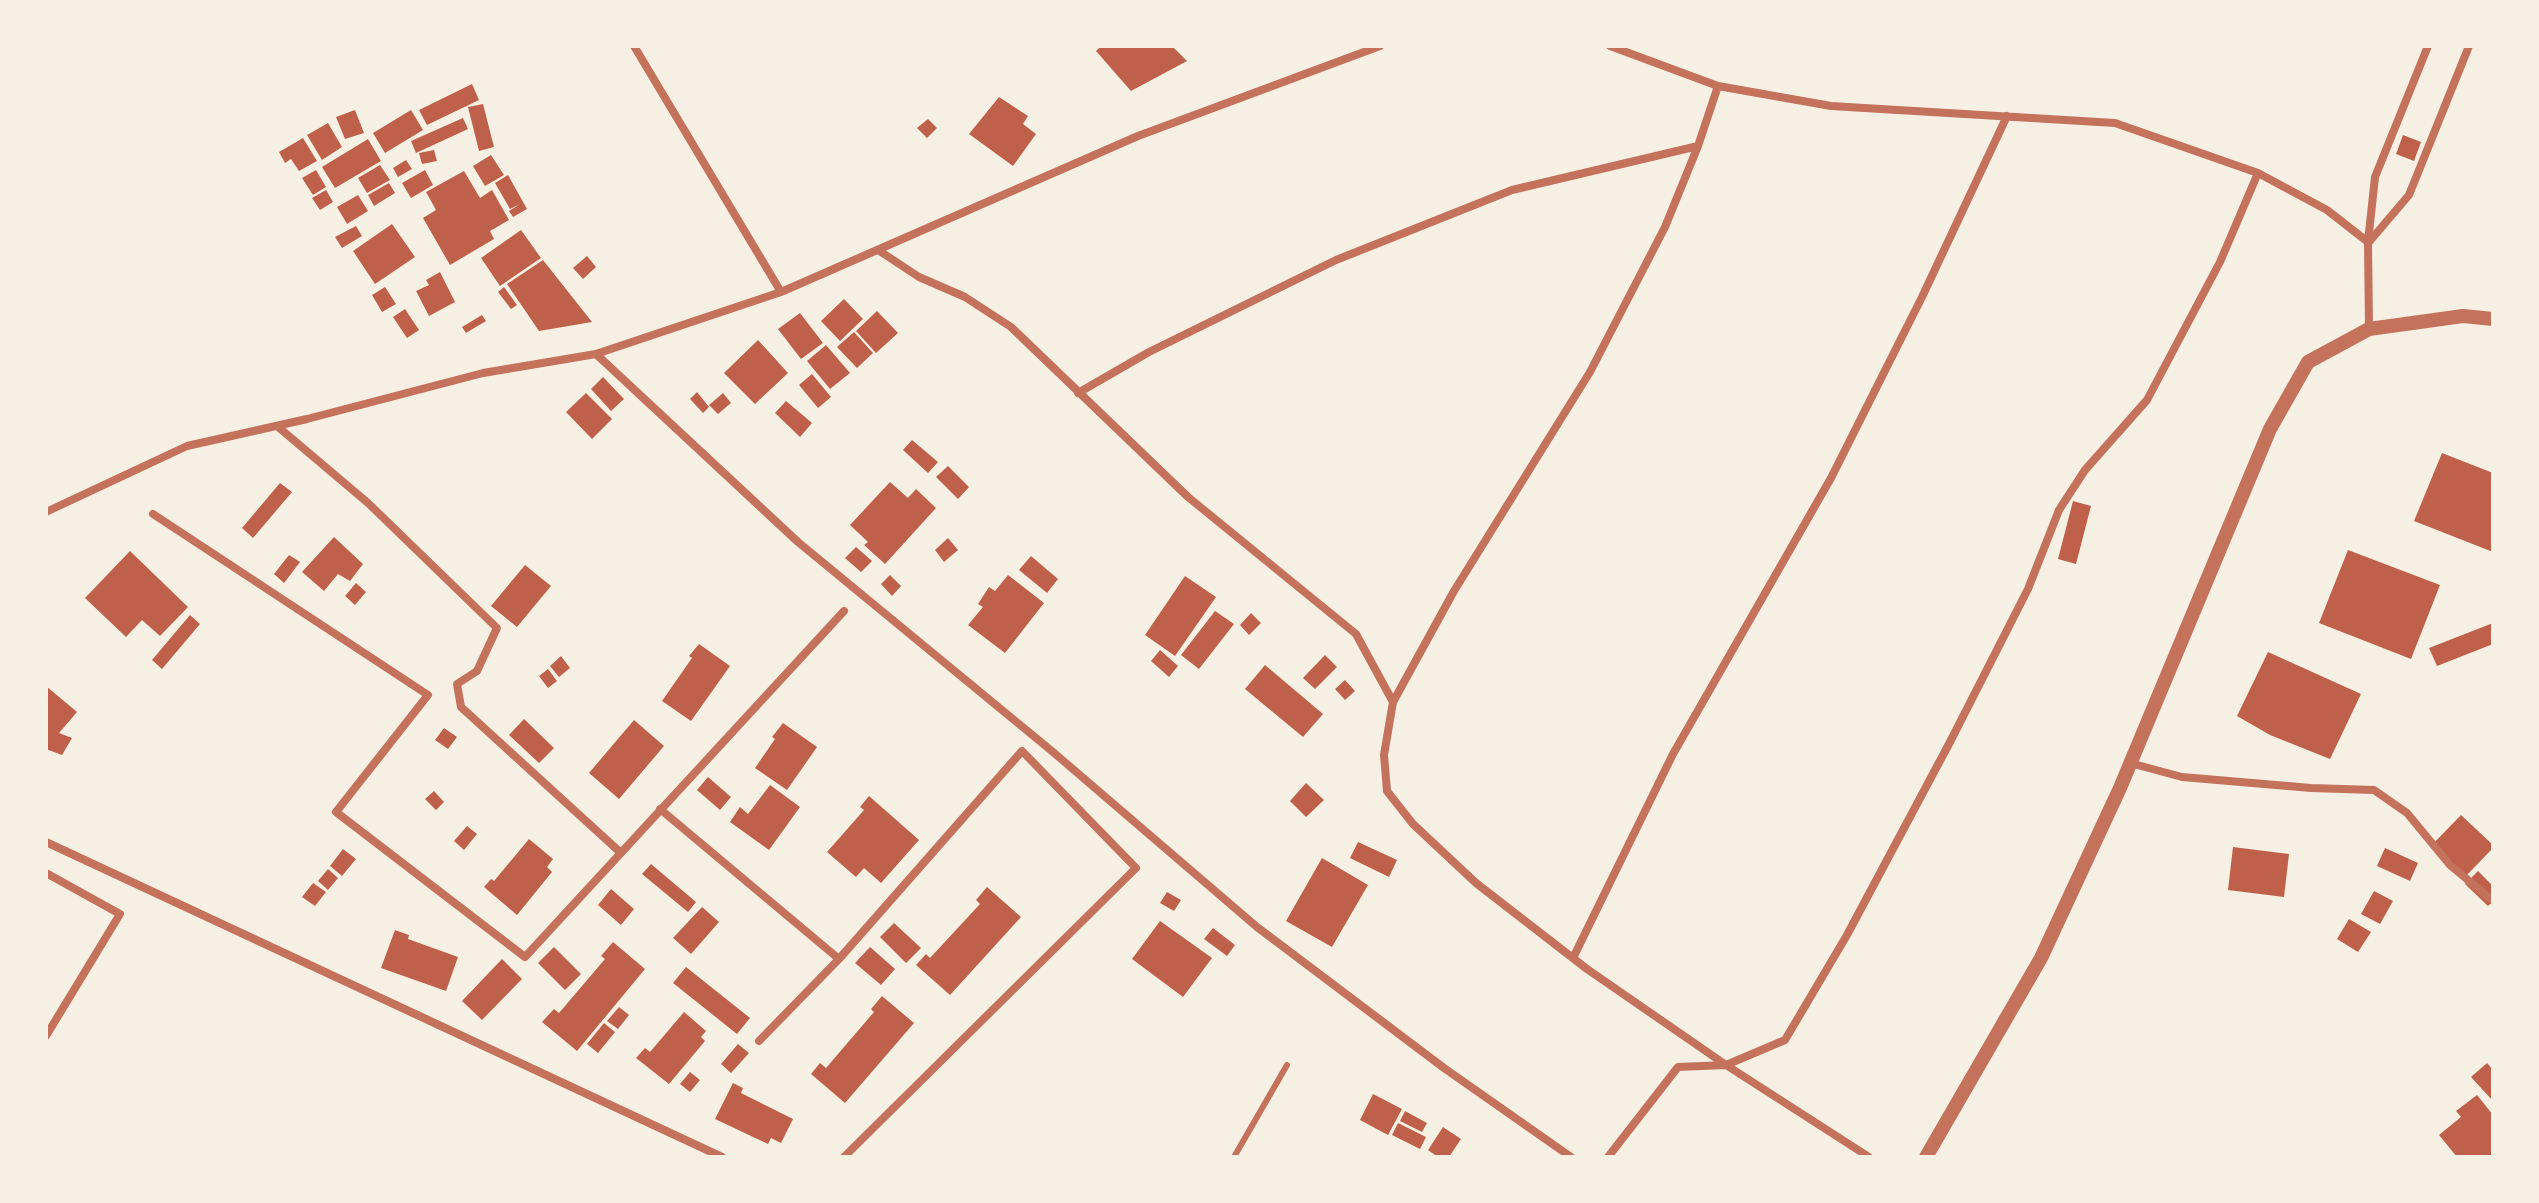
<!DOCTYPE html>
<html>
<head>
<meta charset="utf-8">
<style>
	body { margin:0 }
	#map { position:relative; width:2539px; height:1203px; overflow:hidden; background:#f6efe4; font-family:"Roboto Serif",serif }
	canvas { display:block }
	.frame { position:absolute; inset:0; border:48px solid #f6efe4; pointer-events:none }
</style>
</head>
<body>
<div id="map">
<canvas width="2539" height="1203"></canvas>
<div class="frame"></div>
</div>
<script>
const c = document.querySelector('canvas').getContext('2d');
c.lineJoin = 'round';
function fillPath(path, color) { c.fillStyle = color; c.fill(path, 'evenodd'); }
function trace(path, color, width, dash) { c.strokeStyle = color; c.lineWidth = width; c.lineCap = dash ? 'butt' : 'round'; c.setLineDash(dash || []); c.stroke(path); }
const building = new Path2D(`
	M1101 46H1172L1187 61 1131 91 1096 51Z
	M472 84 479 100 427 125 419 110Z
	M999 97 1028 116 1023 124 1036 134 1013 166 969 134Z
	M483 104 494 147 479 151 468 107Z
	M355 110 364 133 345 139 336 117Z
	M411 110 423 130 385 153 373 133Z
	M463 118 468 129 416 153 411 141Z
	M928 119 937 128 927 138 917 128Z
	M328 123 342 147 322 160 307 135Z
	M2403 135 2421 142 2414 161 2396 154Z
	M303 138 317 161 299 171 291 159 285 163 279 152Z
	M368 139 381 161 335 188 322 167Z
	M434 150 437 161 422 164 419 153Z
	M491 155 504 175 485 186 473 166Z
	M406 160 412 169 398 177 393 168Z
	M380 165 390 180 367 193 358 178Z
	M316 170 326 187 313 195 302 178Z
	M425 170 433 185 411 198 402 183Z
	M464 171 480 198 492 190 509 220 490 231 494 239 450 265 423 218 436 210 426 192Z
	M508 175 527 209 513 217 509 211 520 204 510 209 495 183Z
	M389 183 395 193 374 206 368 195Z
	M326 190 333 202 320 210 312 198Z
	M358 195 368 211 347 224 337 207Z
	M392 224 415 257 375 284 353 251Z
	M356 226 362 236 342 248 335 237Z
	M521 230 541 258 500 286 481 258Z
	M587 256 596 267 583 279 573 268Z
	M543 260 592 322 539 331 507 284Z
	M440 272 455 302 429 316 416 291 429 285 426 280Z
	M385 287 396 304 382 312 372 295Z
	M504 287 517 305 511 309 498 292Z
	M844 299 863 319 840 341 821 321Z
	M405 309 419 330 407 338 393 317Z
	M877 311 898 333 876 353 856 331Z
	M800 313 823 343 801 359 778 329Z
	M482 315 486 321 466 333 462 327Z
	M854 332 873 353 857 368 837 347Z
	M758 340 788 373 755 404 724 373Z
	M826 345 850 373 830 389 807 361Z
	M812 374 831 397 818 408 799 385Z
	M603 377 624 399 611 411 591 389Z
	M697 392 709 407 703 413 690 399Z
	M586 393 612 419 592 439 566 412Z
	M723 393 731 403 718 414 709 405Z
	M786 401 812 423 800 437 775 413Z
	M912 440 938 462 928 473 903 450Z
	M2442 453 2493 473V552L2414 521Z
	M948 466 969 487 958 499 936 477Z
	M890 482 908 498 916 489 936 508 885 564 864 545 868 542 850 525Z
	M280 483 292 492 253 538 242 528Z
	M2073 501 2091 506 2076 564 2058 559Z
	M334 537 363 564 350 581 338 574 324 591 302 572Z
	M948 538 958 550 944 562 935 550Z
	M856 547 872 561 861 572 845 558Z
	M2348 550 2440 585 2411 659 2319 623Z
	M130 551 188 607 160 636 142 620 126 637 85 598Z
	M289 555 300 562 284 583 274 574Z
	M1031 556 1058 579 1047 593 1019 570Z
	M525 565 551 586 517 627 491 606Z
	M890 575 901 586 892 596 881 584Z
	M1008 575 1044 603 1005 653 968 625 983 607 978 604 989 587 995 591Z
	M1185 576 1216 597 1175 656 1145 635Z
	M356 583 366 592 355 605 345 596Z
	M1215 611 1234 624 1199 669 1181 655Z
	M1251 613 1261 623 1249 635 1240 625Z
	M190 615 200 624 162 669 152 660Z
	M2493 623V644L2437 666 2429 648Z
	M699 644 730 666 691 721 662 701 692 658 689 656Z
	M1160 650 1178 666 1169 677 1151 661Z
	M2268 652 2361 694 2330 759 2270 735 2237 716Z
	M1325 655 1337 667 1315 689 1303 678Z
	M561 656 570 668 559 677 550 666Z
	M1265 665 1323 714 1303 737 1245 689Z
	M548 669 557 681 548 688 539 676Z
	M1345 680 1355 691 1345 700 1335 689Z
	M46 686 77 712 59 733 72 738 62 755 46 749Z
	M524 719 554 748 539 763 509 735Z
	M634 720 664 746 619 799 589 773Z
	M783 723 817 747 787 790 755 768 775 739 772 737Z
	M444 728 457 737 448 749 435 740Z
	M708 777 731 797 720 810 697 790Z
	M1306 783 1324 800 1306 817 1290 801Z
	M770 785 800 807 769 850 730 822 740 807 748 814Z
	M434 791 444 802 436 810 425 799Z
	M869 796 919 840 881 883 864 868 856 877 827 852 864 810 860 807Z
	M2461 815 2493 845V848L2465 877 2431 846Z
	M467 826 477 834 464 850 454 841Z
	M529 839 553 859 547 867 552 872 517 915 484 887 491 879 494 881Z
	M1358 842 1397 860 1389 877 1350 858Z
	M2233 847 2289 854 2284 897 2228 890Z
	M2385 848 2418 863 2410 881 2377 866Z
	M343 849 356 859 342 876 330 866Z
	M1322 858 1368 885 1332 947 1286 921Z
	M651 864 696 902 688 912 642 874Z
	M328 869 338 878 328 890 318 881Z
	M2478 871 2493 886V901L2488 906 2465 884Z
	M313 883 326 892 315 906 302 897Z
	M987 887 1021 917 950 995 916 965 926 954 930 958 980 904 976 900Z
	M611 889 634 909 621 925 598 905Z
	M2374 891 2393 901 2380 924 2361 914Z
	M1167 892 1181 900 1174 911 1160 903Z
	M702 907 719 922 691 954 673 938Z
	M2349 919 2371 932 2358 952 2337 939Z
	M1160 921 1212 958 1183 997 1132 959Z
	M894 923 921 948 906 963 880 937Z
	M1213 928 1235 945 1227 956 1204 939Z
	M395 930 409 935 408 939 458 957 446 991 381 968Z
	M613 942 645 969 577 1051 542 1022 554 1009 559 1013 605 959 601 956Z
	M554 947 581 974 565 990 538 963Z
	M870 947 895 969 881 985 855 963Z
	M502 959 522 979 482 1020 462 1001Z
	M686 967 750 1018 737 1034 673 983Z
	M882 996 914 1023 845 1103 811 1074 820 1063 826 1068 874 1012 871 1009Z
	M619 1007 629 1015 618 1029 607 1021Z
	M684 1012 706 1031 701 1037 705 1041 669 1084 636 1058 645 1048 650 1052Z
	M604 1023 615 1032 598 1053 587 1044Z
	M738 1044 749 1053 731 1073 721 1064Z
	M2487 1063 2493 1070V1101L2471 1077Z
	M690 1072 700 1080 690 1092 680 1084Z
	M733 1083 743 1088 741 1093 793 1119 781 1143 771 1138 768 1144 715 1119Z
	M1373 1094 1402 1109 1388 1135 1360 1120Z
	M2477 1095 2493 1115V1157H2457L2439 1135 2461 1117 2456 1111Z
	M1405 1111 1427 1123 1422 1132 1400 1121Z
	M1398 1123 1426 1137 1420 1149 1392 1135Z
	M1443 1127 1461 1139 1449 1157H1438L1428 1150Z`);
const service = new Path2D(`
	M1234 1157 1287 1065`);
const minor = new Path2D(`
	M634 46 781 292
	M1610 46 1718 86 1831 106 2115 123 2258 173 2327 210 2368 242
	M2369 242 2409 195 2469 46
	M878 250 919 277 965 297 1011 327 1188 497 1356 634 1393 702 1384 755 1387 791 1413 824 1476 883 1587 969 1726 1065 1785 1040 1847 935 1950 742 2028 589 2059 510 2085 470 2147 400 2220 262 2258 173
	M2369 329 2368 242 2375 177 2428 46
	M596 354 798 542 1053 752 1257 927 1444 1068 1571 1157
	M1078 393 1149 352 1336 260 1512 190 1698 146 1718 86
	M277 426 368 503 497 628 477 671 457 684 461 707 621 853
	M46 512 187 446 307 419 483 373 596 354 781 292 1138 136 1380 46
	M153 514 428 695 336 812 525 957 844 611
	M1393 702 1454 591 1590 372 1665 227 1698 146
	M2130 763 2182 777 2311 788 2374 790 2407 813 2450 865 2493 901
	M660 809 839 959
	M46 842 722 1157
	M46 873 120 914 46 1036
	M1573 958 1673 754 1831 478 1922 297 2007 116
	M759 1041 839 959 1022 751 1136 868 844 1157
	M1608 1157 1678 1067 1726 1065 1869 1157`);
const tertiary = new Path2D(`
	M1926 1157 2041 958 2120 788 2270 429 2308 362 2369 329 2463 316 2493 319`);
fillPath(building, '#bf614a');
trace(service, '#c5725c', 6);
trace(minor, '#c5725c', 8);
trace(tertiary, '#c5725c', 14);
</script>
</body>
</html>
